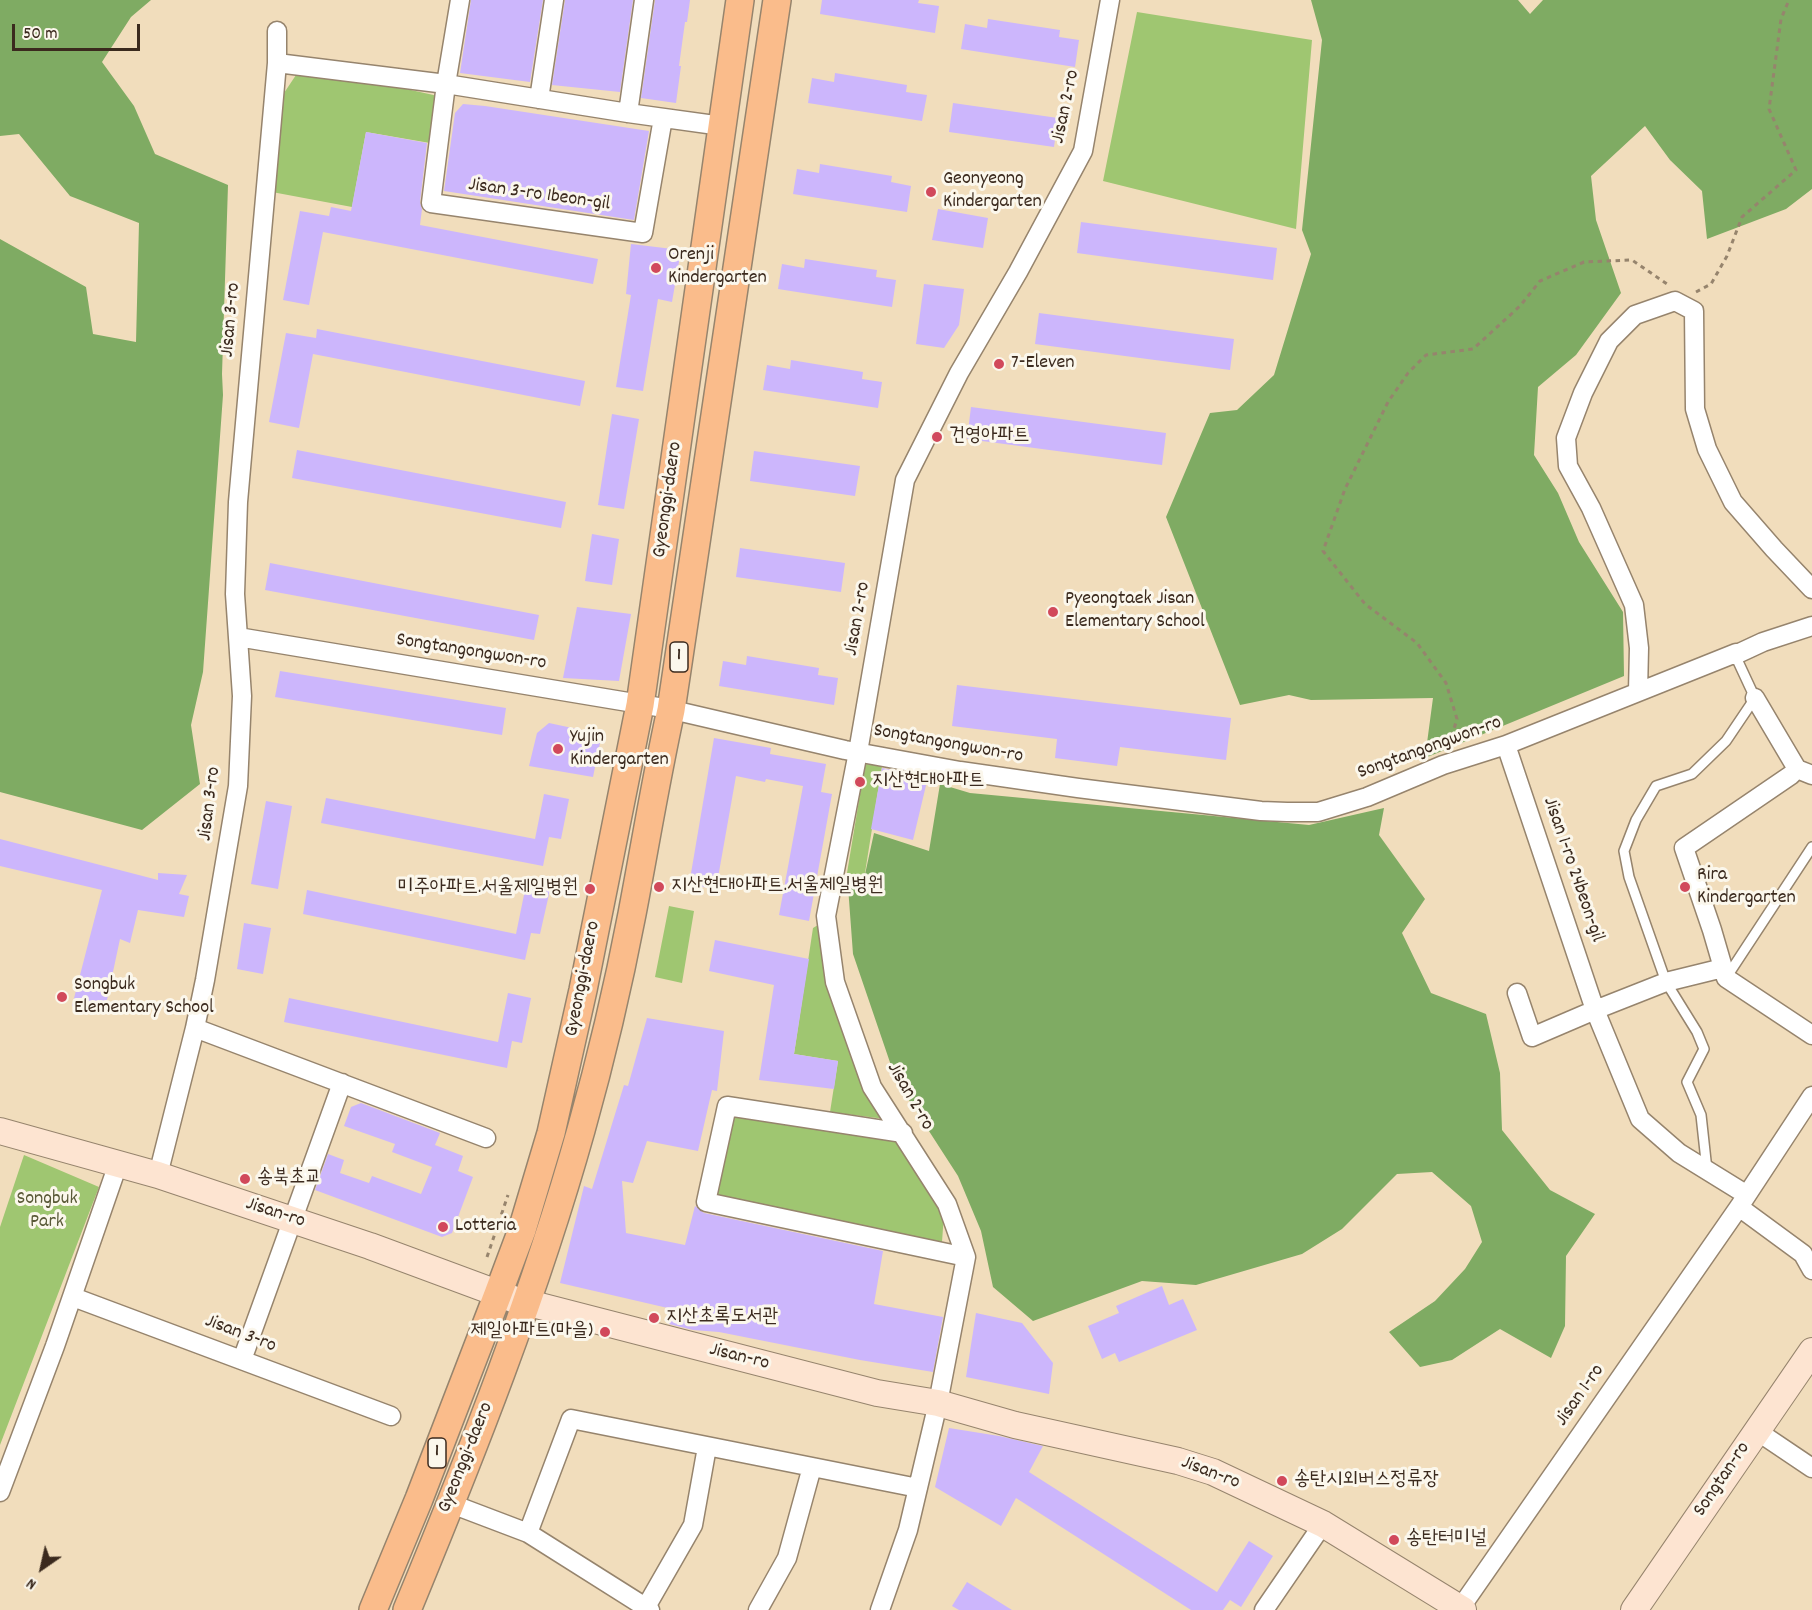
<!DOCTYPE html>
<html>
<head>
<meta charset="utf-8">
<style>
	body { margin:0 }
	#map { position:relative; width:1812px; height:1610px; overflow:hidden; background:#f1ddbc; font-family:Dekko,sans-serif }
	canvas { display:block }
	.north { position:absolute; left:12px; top:1538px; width:60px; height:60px; -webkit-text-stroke:4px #fbf7ec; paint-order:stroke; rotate:214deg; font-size:16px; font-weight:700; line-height:24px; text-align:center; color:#3b2a1e }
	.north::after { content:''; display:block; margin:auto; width:21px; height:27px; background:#3b2a1e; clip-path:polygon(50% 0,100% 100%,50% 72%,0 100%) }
	.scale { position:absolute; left:12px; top:24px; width:128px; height:27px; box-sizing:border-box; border:3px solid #3b2a1e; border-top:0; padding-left:8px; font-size:18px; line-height:21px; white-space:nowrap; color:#3b2a1e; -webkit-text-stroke:4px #fbf7ec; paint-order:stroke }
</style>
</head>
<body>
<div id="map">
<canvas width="1812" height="1610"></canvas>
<div class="north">N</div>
<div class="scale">50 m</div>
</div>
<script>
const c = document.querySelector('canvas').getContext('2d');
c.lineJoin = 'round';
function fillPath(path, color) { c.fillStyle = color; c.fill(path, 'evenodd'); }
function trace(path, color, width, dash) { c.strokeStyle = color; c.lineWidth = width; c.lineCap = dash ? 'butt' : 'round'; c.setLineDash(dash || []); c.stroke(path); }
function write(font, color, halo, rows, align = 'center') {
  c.font = font + ' Dekko,"Poor Story",sans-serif'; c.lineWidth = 6; c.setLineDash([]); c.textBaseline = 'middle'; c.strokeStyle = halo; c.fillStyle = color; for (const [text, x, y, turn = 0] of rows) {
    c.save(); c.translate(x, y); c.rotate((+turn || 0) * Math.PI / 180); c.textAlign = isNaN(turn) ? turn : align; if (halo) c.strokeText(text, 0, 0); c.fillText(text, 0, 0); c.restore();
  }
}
const green = new Path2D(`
	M1137 12 1312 40 1296 229 1103 181Z
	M302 66 438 96 430 143 366 132 352 207 272 192 284 93Z
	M865 764 882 766 864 879 847 873Z
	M669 906 694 911 682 983 655 977Z
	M818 925 893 1120 830 1112 838 1061 794 1054 813 928Z
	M734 1113 904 1141 944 1214 942 1242 923 1243 716 1197Z
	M24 1155 99 1187 0 1445V1227Z`);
const forest = new Path2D(`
	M0 0H151L131 17 102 62 134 106 155 154 228 185 222 374 223 395 203 672 191 725 200 784 142 830 0 792V239L86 287 93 334 136 342 139 223 70 196 19 134 0 136Z
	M1311 0H1518L1530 14 1543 0H1812V189L1786 209 1707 239 1702 191 1670 160 1645 126 1591 176 1596 220 1621 293 1576 355 1538 387 1534 455 1558 493 1579 542 1623 612 1624 676 1425 758 1433 698 1311 700 1289 695 1240 705 1166 517 1210 413 1237 410 1274 375 1311 254 1302 230 1322 40Z
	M940 784 970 793 1309 825 1384 808 1379 835 1425 899 1402 933 1431 993 1486 1014 1500 1073 1502 1130 1550 1190 1595 1214 1566 1256 1565 1326 1551 1358 1500 1329 1452 1360 1420 1367 1389 1332 1435 1301 1465 1269 1482 1242 1471 1206 1432 1172 1397 1174 1342 1229 1302 1254 1196 1285 1142 1281 1033 1321 993 1287 981 1231 958 1176 896 1080 853 954 847 873 864 879 874 833 929 851Z`);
const building = new Path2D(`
	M471 0H543L530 82 460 73Z
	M565 0H633L620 92 552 85Z
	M655 0H690L687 22H685L679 66H681L676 103 641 98Z
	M822 0H919L918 3 939 6 935 33 820 14Z
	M988 19 1060 30 1059 37 1079 40 1075 67 961 49 965 24 987 28Z
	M835 73 907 85 906 92 927 95 922 121 808 103 812 78 834 82Z
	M953 103 1058 118 1054 147 949 132Z
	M463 104 485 106 649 131 634 220 444 191 455 113Z
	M366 132 427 143 420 202 422 209 420 225 598 259 593 284 323 232 309 305 283 300 300 211 329 216 331 207 351 211Z
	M820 164 892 176 891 182 911 186 907 212 793 194 797 169 819 173Z
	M938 209 988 218 983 248 932 240Z
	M1081 222 1277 248 1273 280 1077 253Z
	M631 244 681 250 672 302 658 299 643 391 616 387 631 295 626 294Z
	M805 259 877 270 876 277 896 280 892 307 778 289 782 264 804 268Z
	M924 284 964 289 959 325 944 348 916 344Z
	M1039 313 1234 339 1230 370 1035 344Z
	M317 329 585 381 580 406 313 354 299 428 269 422 286 333 316 338Z
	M791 360 863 372 862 379 882 382 878 408 763 390 767 365 790 369Z
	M971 407 1166 433 1162 465 967 439Z
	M612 414 639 419 624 509 598 505Z
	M297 450 566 502 561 528 292 478Z
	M754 451 860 466 855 496 750 481Z
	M592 534 619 539 612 585 585 581Z
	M740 548 845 563 841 592 736 577Z
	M270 563 539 615 534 640 265 590Z
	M577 607 631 614 619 681 563 678Z
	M747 656 819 668 818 675 838 678 834 705 719 686 723 661 746 665Z
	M280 671 506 708 502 735 275 697Z
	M957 685 1231 718 1226 760 1120 747 1117 766 1055 758 1057 739 952 726Z
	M549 723 591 732 600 743 593 777 529 766 537 733Z
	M714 738 771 748 770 754 826 764 821 792 832 794 809 921 779 915 803 786 766 779 765 782 736 776 716 889 689 885Z
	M882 768 928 777 913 840 871 829Z
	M544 794 569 799 561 839 549 837 543 866 321 823 326 798 535 839Z
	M266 801 292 806 278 889 251 884Z
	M0 839 158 880V873L187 875 179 894 189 896 184 917 138 910 130 943 120 939 104 1014 72 1006 102 890 0 866Z
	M526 885 550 890 540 934 531 933 525 960 303 914 307 890 516 934Z
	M244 923 271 928 263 974 237 969Z
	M715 940 809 959 794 1054 838 1061 834 1089 759 1080 774 985 709 971Z
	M508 993 531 998 522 1043 512 1041 507 1068 284 1022 289 998 498 1042Z
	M647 1018 724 1031 717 1091 712 1090 698 1151 647 1141 633 1183 622 1181 626 1233 685 1245 695 1206 704 1213 883 1251 874 1304 943 1317 933 1372 860 1360 719 1332 693 1330 669 1324 672 1309 560 1283 584 1186 592 1189 624 1085 628 1086Z
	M361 1103 440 1133 435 1145 463 1156 458 1171 473 1177 452 1233 442 1237 315 1190 328 1154 344 1160 340 1173 369 1183 372 1176 421 1194 432 1167 392 1152 395 1144 344 1126 351 1107Z
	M1162 1286 1169 1305 1183 1299 1197 1330 1119 1362 1115 1353 1102 1359 1088 1326 1119 1313 1116 1306Z
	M976 1313 1022 1323 1053 1363 1049 1394 966 1377Z
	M949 1428 999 1436 1043 1446 1029 1472 1217 1592 1249 1541 1273 1556 1241 1607 1230 1600 1223 1610H1191L1016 1498 1001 1526 935 1487Z
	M967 1582 1012 1610H959L952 1606Z`);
const path = new Path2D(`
	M1696 292 1711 284 1727 256 1742 217 1796 170 1769 109 1781 19 1789 0
	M1449 745 1457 719 1446 683 1417 643 1365 604 1323 551 1345 489 1388 402 1408 373 1426 355 1473 349 1520 306 1540 281 1584 262 1632 260 1670 286
	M487 1257 508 1195`);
const lane = new Path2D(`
	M1726 978 1812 847
	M1707 1170 1701 1115 1687 1082 1704 1049 1697 1032 1666 982 1629 877 1624 851 1636 820 1656 786 1692 774 1726 741 1755 698 1735 655`);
const street = new Path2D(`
	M460 0 446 84 431 203 643 233 663 118
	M277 63 446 84 628 113 722 126
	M539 99 554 0
	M628 113 644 0
	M238 637 664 708 845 750 960 771 1078 788 1261 811 1287 812H1318L1367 797 1443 765 1506 745 1736 653 1735 655 1763 642 1812 626
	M1638 692 1639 648 1634 605 1591 508 1568 466 1566 438 1583 393 1609 341 1635 315 1675 301 1694 311 1695 409 1707 449 1733 502 1774 549 1812 589
	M1755 698 1797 769
	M1506 745 1595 1010 1640 1119 1679 1153 1747 1195
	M1812 775 1797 769 1791 775 1684 848 1712 930 1726 978 1812 1035
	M1517 993 1532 1037 1595 1010 1666 982 1723 968
	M195 1028 486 1138
	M903 1133 727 1106 706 1202 966 1257
	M158 1175 195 1028 205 980 238 786 242 696 235 594 238 502 277 63V31
	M1739 1207 1803 1254 1812 1270
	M73 1297 391 1416
	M242 1360 342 1083
	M1757 1431 1812 1468
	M0 1492 55 1346 118 1164
	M449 1503 528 1533 650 1610
	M528 1533 571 1419 918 1488
	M646 1607 693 1525 707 1447
	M758 1610 787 1558 812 1467
	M880 1610 908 1530 938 1403 966 1257 947 1204 872 1087 835 982 826 916 858 752 905 480 959 373 1018 272 1083 151 1110 0
	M1264 1610 1323 1524
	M1459 1610 1739 1207 1812 1096`);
const secondary = new Path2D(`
	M0 1131 158 1175 370 1246 513 1299 877 1393 938 1403 1015 1425 1178 1461 1213 1472 1323 1524 1463 1610
	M1634 1610 1812 1351`);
const primary = new Path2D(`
	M373 1610 419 1499 498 1294 522 1230 551 1133 583 990 640 705 740 0
	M407 1610C472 1453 535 1294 581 1130 601 1059 618 987 632 914 645 846 656 778 671 710L777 0`);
const markers = [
	[931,192,6,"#d1495b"],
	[656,268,6,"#d1495b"],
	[999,364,6,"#d1495b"],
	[937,437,6,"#d1495b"],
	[1053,612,6,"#d1495b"],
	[558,749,6,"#d1495b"],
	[860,782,6,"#d1495b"],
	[659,887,6,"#d1495b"],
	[1685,887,6,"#d1495b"],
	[590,889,6,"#d1495b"],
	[62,997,6,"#d1495b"],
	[245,1179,6,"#d1495b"],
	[443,1227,6,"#d1495b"],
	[654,1318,6,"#d1495b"],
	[605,1332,6,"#d1495b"],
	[1282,1481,6,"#d1495b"],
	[1394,1540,6,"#d1495b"]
];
const shields = [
	[679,657,18],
	[437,1453,18]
];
const shieldNames = [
	["1",679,657],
	["1",437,1453]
];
const streetNames = [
	["Jisan 2-ro",1067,107,-78],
	["Jisan 3-ro 1beon-gil",539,196,8],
	["Jisan 3-ro",232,320,-85],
	["Gyeonggi-daero",669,500,-82],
	["Jisan 2-ro",859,619,-80],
	["Songtangongwon-ro",471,653,9],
	["Songtangongwon-ro",948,745,10],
	["Songtangongwon-ro",1430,749,-20],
	["Jisan 3-ro",211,804,-83],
	["Jisan 1-ro 24beon-gil",1572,870,71],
	["Gyeonggi-daero",584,979,-79],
	["Jisan 2-ro",909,1097,60],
	["Jisan-ro",275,1214,18],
	["Jisan 3-ro",240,1335,21],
	["Jisan-ro",739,1358,14],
	["Jisan 1-ro",1581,1396,-55],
	["Gyeonggi-daero",467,1458,-68],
	["Jisan-ro",1210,1474,21],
	["Songtan-ro",1723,1480,-56]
];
const poiNames = [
	["Geonyeong",943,180],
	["Kindergarten",943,203],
	["Orenji",668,256],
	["Kindergarten",668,279],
	["7-Eleven",1011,364],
	["건영아파트",949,437],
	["Pyeongtaek Jisan",1065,600],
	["Elementary School",1065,623],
	["Yujin",570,738],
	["Kindergarten",570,761],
	["지산현대아파트",872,782],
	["Rira",1697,876],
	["Kindergarten",1697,899],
	["지산현대아파트.서울제일병원",671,887],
	["미주아파트.서울제일병원",578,889,"right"],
	["Songbuk",74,986],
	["Elementary School",74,1009],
	["송북초교",257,1179],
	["Lotteria",455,1227],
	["지산초록도서관",666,1318],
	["제일아파트(마을)",593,1332,"right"],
	["송탄시외버스정류장",1294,1481],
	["송탄터미널",1406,1540]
];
const parkNames = [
	["Songbuk",47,1200],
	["Park",47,1223]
];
fillPath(green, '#9fc671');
fillPath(forest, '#7fab63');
fillPath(building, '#ccb6fc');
trace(lane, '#96846d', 12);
trace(street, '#96846d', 21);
trace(secondary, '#96846d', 28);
trace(primary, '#96846d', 30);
trace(path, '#96846d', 3, [4.5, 4.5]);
trace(lane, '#fff', 9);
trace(street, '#fff', 18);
trace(secondary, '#fde4d1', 26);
trace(primary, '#fabc8b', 27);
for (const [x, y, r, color] of markers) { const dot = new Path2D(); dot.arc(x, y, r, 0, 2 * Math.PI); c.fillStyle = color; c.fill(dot); trace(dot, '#fbf7ec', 2); }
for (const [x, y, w] of shields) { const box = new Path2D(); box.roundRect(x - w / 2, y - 15, w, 30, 4.5); c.fillStyle = '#fbf7ec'; c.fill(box); trace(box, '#3b2a1e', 1.5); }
write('bold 18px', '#3b2a1e', null, shieldNames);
write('20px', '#3b2a1e', '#fbf7ec', streetNames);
write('20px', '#3b2a1e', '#fbf7ec', poiNames, 'left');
write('20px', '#595937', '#fbf7ec', parkNames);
</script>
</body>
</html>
